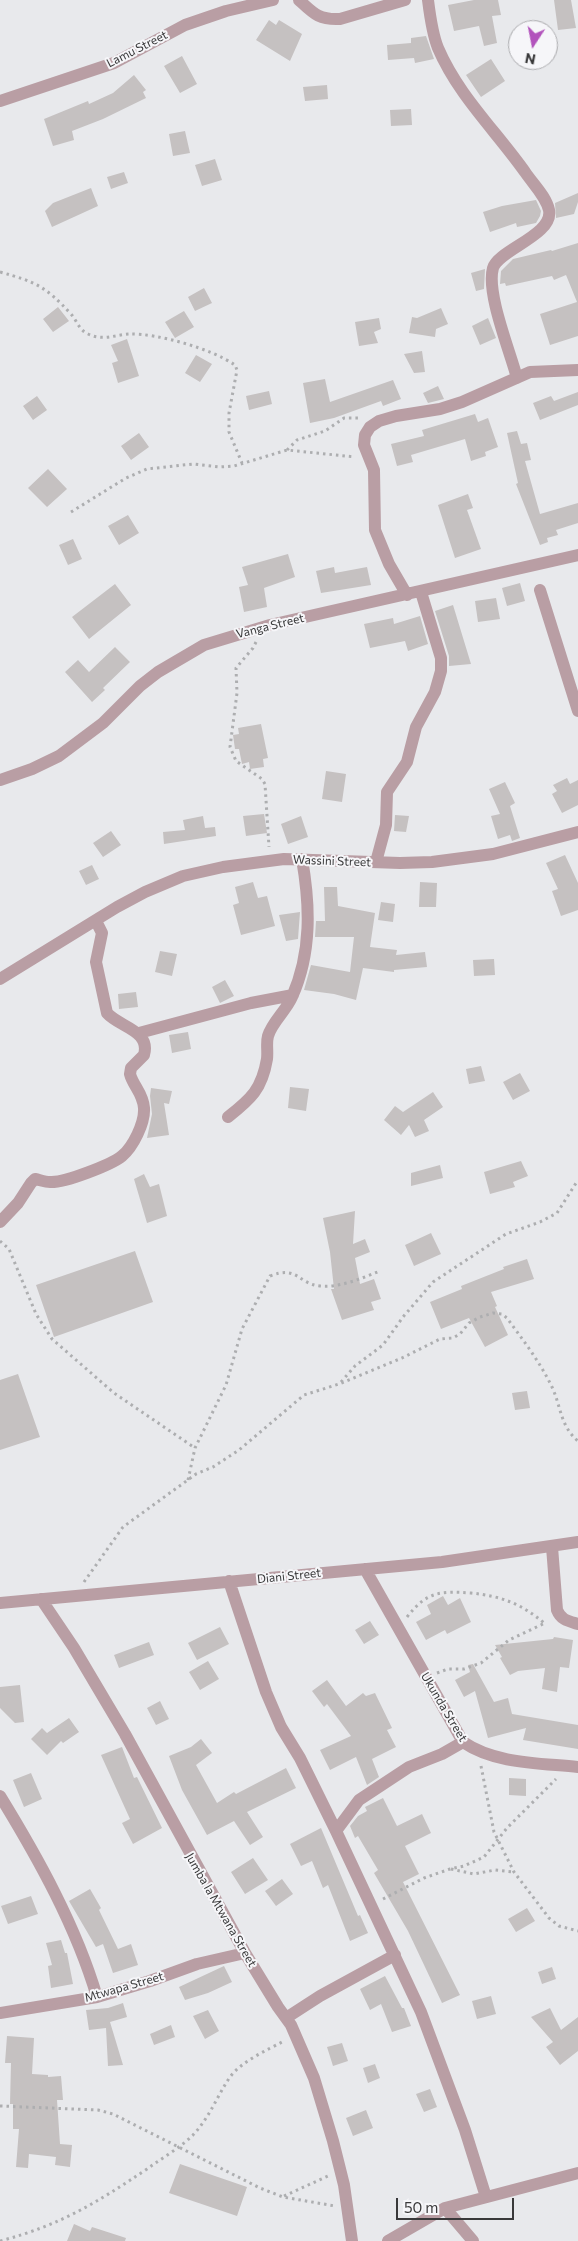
<!DOCTYPE html>
<html>
<head>
<meta charset="utf-8">
<style>
	body { margin:0 }
	#map { position:relative; width:578px; height:2241px; overflow:hidden; background:#e8e9ec; font-family:Commissioner,sans-serif }
	canvas { display:block }
	.north { position:absolute; left:508px; top:20px; width:50px; height:50px; box-sizing:border-box; background:#f6f6f9; border:1px solid #aaaaad; border-radius:50%; rotate:191deg; font-size:14px; font-weight:700; line-height:20px; text-align:center; color:#39393a }
	.north::after { content:''; display:block; margin:auto; width:18px; height:22px; background:#b253bc; clip-path:polygon(50% 0,100% 100%,50% 72%,0 100%) }
	.scale { position:absolute; left:396px; top:2198px; width:118px; height:22px; box-sizing:border-box; border:2px solid #39393a; border-top:0; padding-left:6px; font-size:15px; line-height:18px; white-space:nowrap; color:#39393a; -webkit-text-stroke:4px #f6f6f9; paint-order:stroke }
</style>
</head>
<body>
<div id="map">
<canvas width="578" height="2241"></canvas>
<div class="north">N</div>
<div class="scale">50 m</div>
</div>
<script>
const c = document.querySelector('canvas').getContext('2d');
c.lineJoin = 'round';
function fillPath(path, color) { c.fillStyle = color; c.fill(path, 'evenodd'); }
function trace(path, color, width, dash) { c.strokeStyle = color; c.lineWidth = width; c.lineCap = dash ? 'butt' : 'round'; c.setLineDash(dash || []); c.stroke(path); }
function write(font, color, halo, rows, align = 'center') {
  c.font = font + ' Commissioner,sans-serif'; c.lineWidth = 4; c.setLineDash([]); c.textBaseline = 'middle'; c.strokeStyle = halo; c.fillStyle = color; for (const [text, x, y, turn = 0] of rows) {
    c.save(); c.translate(x, y); c.rotate((+turn || 0) * Math.PI / 180); c.textAlign = isNaN(turn) ? turn : align; if (halo) c.strokeText(text, 0, 0); c.fillText(text, 0, 0); c.restore();
  }
}
const building = new Path2D(`
	M474 0H498L501 15 492 16 497 43 484 46 479 26 454 31 448 5Z
	M554 0H571L576 28 558 30Z
	M269 20 276 25 279 20 302 34 290 61 256 40Z
	M426 36 434 59 415 63 414 58 388 60 387 45 411 43V38Z
	M182 56 197 84 180 93 164 66Z
	M491 59 505 81 481 97 466 75Z
	M134 75 146 90 143 92 146 98 103 119 72 131 74 140 53 146 44 119 88 101 89 104 113 93Z
	M327 85 328 99 305 101 303 87Z
	M411 109 412 125 391 126 390 110Z
	M185 131 190 153 173 156 169 134Z
	M215 159 222 180 202 186 195 165Z
	M124 172 128 183 111 189 107 177Z
	M91 188 98 206 52 227 45 211 53 203Z
	M578 193V202L574 214 556 218 555 203Z
	M536 200 541 211 540 216 536 223 517 227 516 223 490 232 483 212 502 206Z
	M578 243V336L550 345 540 314 577 302 566 275 554 280 552 276 506 286 505 283 500 284 501 271 513 259 551 250 552 251Z
	M485 269 484 289 476 291 471 273Z
	M204 288 212 303 195 311 188 297Z
	M58 307 69 321 53 332 43 319Z
	M441 308 448 324 436 329 435 337 409 333 412 317 417 318Z
	M184 311 194 327 175 338 165 322Z
	M379 318 381 329 374 332 378 343 359 346 355 322Z
	M488 318 496 338 480 345 472 326Z
	M127 339 139 376 118 383 112 363 118 361 111 345Z
	M422 351 425 372 414 373 404 354Z
	M196 355 212 364 200 382 185 373Z
	M325 379 330 402 393 380 401 399 383 406 381 401 334 418 310 423 303 383Z
	M438 386 444 399 428 403 423 393Z
	M269 391 272 404 249 410 246 396Z
	M578 392V405L540 420 533 403 551 396 554 401Z
	M37 396 47 410 33 420 23 406Z
	M475 414 478 422 488 418 498 447 485 452 486 456 471 461 465 439 411 455 413 462 397 466 391 444 424 436 422 430Z
	M517 431 521 444 527 443 531 460 525 461 540 514 578 503V523L556 530 558 535 547 538 548 542 540 545 516 484 518 483 507 433Z
	M139 433 149 447 131 460 121 446Z
	M48 469 67 489 47 507 28 488Z
	M468 494 473 508 467 510 481 549 455 558 438 505Z
	M128 515 139 533 119 545 108 526Z
	M73 539 82 559 68 565 59 545Z
	M288 554 295 577 264 588 267 607 244 612 239 587 248 585 242 567Z
	M334 567 335 573 367 567 371 585 321 593 316 571Z
	M520 583 525 601 507 606 502 588Z
	M115 584 131 605 89 639 72 617Z
	M496 598 500 619 478 622 475 601Z
	M453 605 471 664 449 666V656L435 611Z
	M420 616 428 644 408 651 405 641 370 648 364 624 393 618 394 624Z
	M115 647 130 662 103 688 105 690 92 702 65 672 78 660 89 672Z
	M261 724 268 758 263 759 264 767 250 769 249 762 242 764 239 749H235L233 735 239 734 238 728Z
	M326 771 346 774 342 802 322 799Z
	M567 778 570 784 578 780V805L562 813 552 794 557 791 553 785Z
	M505 782 515 803 510 806 520 838 512 841 510 835 498 839 491 816 500 814 489 789Z
	M264 814 267 833 246 836 243 816Z
	M395 815 409 816 406 832 394 831Z
	M203 816 205 828 215 827 216 836 164 844 163 832 185 830 183 820Z
	M301 816 308 837 288 844 281 824Z
	M111 831 121 845 103 857 93 843Z
	M565 855 578 883V910L561 916 552 891 558 889 546 863Z
	M92 865 99 879 86 885 79 871Z
	M253 882 258 898 267 896 275 926 241 935 233 905 239 903 235 887Z
	M420 882 437 883 436 907H419Z
	M324 887H337L338 906 375 913 370 947 397 950 396 955 425 952 427 967 394 970V972L363 968 356 1000 334 994 304 990 311 965 350 972 354 937H315L316 921H325Z
	M381 902 395 904 393 922 378 920Z
	M300 912 298 939 286 941 279 915Z
	M160 951 177 954 172 976 155 972Z
	M494 959 495 975 474 976 473 960Z
	M225 980 234 996 220 1003 212 987Z
	M136 992 138 1007 119 1009 118 994Z
	M188 1032 191 1049 172 1053 169 1035Z
	M481 1066 485 1081 469 1084 466 1069Z
	M520 1073 530 1091 513 1100 503 1082Z
	M290 1087 309 1089 306 1111 288 1108Z
	M151 1088 172 1091 169 1104 164 1103 169 1135 147 1138 152 1114 150 1096Z
	M433 1092 443 1107 424 1120 429 1131 415 1137 409 1125 401 1135 384 1120 395 1106 403 1112Z
	M521 1161 528 1176 513 1182 515 1187 490 1194 484 1172Z
	M440 1165 443 1178 411 1186V1173Z
	M144 1174 150 1187 159 1184 167 1216 147 1223 134 1179Z
	M355 1211 353 1244 365 1239 370 1252 355 1258 360 1284 374 1279 381 1299 371 1302 374 1310 342 1320 331 1289H334L330 1252 323 1218Z
	M431 1233 441 1254 414 1266 405 1245Z
	M135 1251 153 1302 54 1337 36 1285Z
	M527 1259 534 1279 491 1292 497 1306 495 1307 508 1335 485 1347 469 1318 441 1329 430 1302 462 1289 461 1286 504 1269 503 1267Z
	M18 1374 40 1437 0 1450V1380Z
	M527 1391 530 1408 515 1410 512 1393Z
	M443 1596 448 1605 460 1598 471 1622 447 1634 445 1630 426 1640 416 1622 431 1614 427 1605Z
	M370 1621 379 1635 364 1644 355 1630Z
	M220 1627 229 1644 197 1660 188 1643Z
	M554 1637 573 1640 569 1668 560 1667 557 1692 542 1689 545 1668 518 1671 510 1675 500 1658 502 1657 495 1645 553 1639Z
	M149 1642 154 1655 119 1668 114 1655Z
	M208 1661 219 1679 200 1690 189 1672Z
	M473 1664 494 1702 508 1698 512 1714 578 1725V1749L523 1740 526 1728 488 1738 475 1691 464 1697 455 1680 470 1672 468 1665Z
	M327 1680 346 1706 363 1693 366 1696 375 1693 392 1728 387 1730 396 1747 372 1759 379 1777 367 1785 356 1757 330 1770 320 1750 351 1736 327 1704 324 1707 312 1691Z
	M20 1685 24 1722 15 1723 0 1708V1687Z
	M160 1701 169 1719 156 1725 147 1708Z
	M69 1718 79 1732 63 1743 61 1741 47 1755 31 1739 42 1728 47 1733Z
	M201 1739 212 1753 196 1765 217 1803 234 1792 236 1794 286 1768 296 1788 247 1812 263 1837 250 1845 234 1821 207 1835 182 1790 169 1756 191 1747Z
	M122 1747 134 1778 137 1777 162 1828 133 1844 122 1823 130 1819 101 1755Z
	M31 1773 42 1799 24 1807 13 1780Z
	M509 1778 526 1779V1796L509 1795Z
	M383 1798 397 1826 422 1814 431 1833 405 1846 419 1874 403 1882 460 1995 442 2003 408 1931 374 1873 378 1870 358 1836 355 1838 350 1826 358 1816 367 1811 365 1807Z
	M321 1828 358 1916 360 1915 368 1933 350 1941 328 1885 323 1888 312 1861 301 1866 290 1844Z
	M253 1858 268 1880 245 1894 231 1872Z
	M282 1879 293 1894 276 1906 265 1891Z
	M90 1889 101 1908 99 1910 118 1949 131 1944 138 1965 113 1973 103 1944 96 1947 69 1901Z
	M31 1896 38 1914 8 1924 1 1906Z
	M527 1908 535 1921 516 1932 508 1919Z
	M61 1940 65 1953H67L73 1984 51 1988 48 1966 52 1965 46 1943Z
	M224 1966 232 1982 208 1993 185 2000 179 1987Z
	M552 1967 556 1979 542 1984 538 1972Z
	M385 1976 402 2008H404L411 2026 392 2032 381 2004 370 2010 360 1989Z
	M491 1996 496 2014 477 2019 472 2001Z
	M123 2003 127 2017 110 2022 123 2065 108 2066 106 2028 89 2030 86 2010 108 2008Z
	M550 2008 561 2030 578 2017V2051L560 2065 546 2047 553 2042 531 2017Z
	M208 2010 219 2031 205 2039 193 2016Z
	M171 2025 175 2037 154 2045 150 2034Z
	M7 2036 34 2038 32 2074 48 2075V2077L61 2076 63 2100H57L60 2144 72 2145 70 2167 55 2165 56 2157 29 2154 28 2168 16 2167 19 2129H13V2104H10L11 2063H5Z
	M342 2043 348 2061 333 2066 327 2047Z
	M375 2064 380 2078 368 2083 363 2068Z
	M430 2089 437 2107 424 2112 416 2094Z
	M366 2110 373 2128 353 2136 346 2118Z
	M180 2164 247 2187 237 2216 169 2193Z
	M74 2224 90 2231 92 2227 126 2238 125 2241H67Z`);
const path = new Path2D(`
	M0 272C36 282 45 286 71 314 77 321 79 330 88 334 102 341 115 335 129 334 157 333 212 349 235 365L237 370 229 413V432L242 463
	M287 450 297 440 325 431 344 418H361
	M71 512 126 478 147 469 193 464 219 467 234 466 287 450 355 457
	M256 642 253 648 236 668 237 693 230 747 236 761 262 779 265 784 269 847
	M0 1241 9 1249 36 1314 52 1339 114 1393 195 1448
	M341 1382 355 1366 383 1345 403 1317 433 1282 506 1234 540 1222 557 1213 578 1180
	M188 1480 195 1448 226 1385 242 1329 270 1276C298 1265 298 1284 320 1286 340 1288 362 1278 380 1271
	M84 1582 123 1527 196 1474 213 1467 239 1450 304 1395 339 1384 402 1358 440 1339 453 1338 460 1334 469 1323 480 1317 493 1313 502 1314 507 1318C523 1340 540 1362 552 1387 561 1406 560 1426 578 1441
	M407 1617C427 1591 441 1591 471 1593 501 1596 522 1604 544 1623
	M437 1673 448 1669H464L481 1663 509 1640 545 1623
	M481 1766 494 1832 514 1872 549 1918 559 1926 578 1931
	M451 1869 474 1874 495 1870 514 1872
	M383 1899 424 1878 450 1869 464 1866 484 1857 507 1828 556 1779
	M0 2106 98 2110 113 2114 260 2188 283 2197 335 2206
	M284 2196 328 2176
	M0 2241C61 2225 96 2203 147 2169 162 2158 180 2148 193 2135 210 2117 217 2096 230 2077 242 2061 267 2050 284 2041`);
const minor = new Path2D(`
	M299 0C314 14 319 20 340 19L405 0
	M428 0C430 16 432 33 438 48 458 95 496 131 525 172 533 184 546 196 549 210 554 235 498 250 493 268 486 293 510 351 517 378
	M0 101 114 63 185 25 226 11 273 0
	M540 590 578 711
	M407 595 389 564 375 530 374 470 364 445 365 435 370 427 379 421 396 416 440 409 462 402 530 372 578 370
	M0 780 32 769 59 756 103 723 140 686 158 672 204 645 270 625 578 555
	M376 862 386 825 387 792 407 762 416 727 435 692 441 671V658L421 592
	M0 979 117 907 145 892 183 876 223 867 284 859 400 863 432 862 493 854 578 832
	M139 1033 251 1003 293 995
	M228 1117C251 1099 262 1089 267 1059 268 1051 266 1043 268 1036 272 1022 286 1011 292 997 312 952 310 905 302 859
	M0 1222 18 1203 31 1183 35 1179C40 1180 45 1182 50 1182 64 1183 111 1165 122 1156 133 1147 145 1123 144 1108 143 1093 133 1086 130 1074L131 1068 144 1055C151 1030 119 1027 107 1013L96 962 102 933 96 921
	M552 1547 557 1610C561 1620 568 1621 578 1624
	M365 1569 463 1742C495 1764 540 1763 578 1767
	M229 1581 266 1692 281 1727 300 1758 336 1831 421 2012 465 2130 486 2197
	M41 1599 74 1648 125 1734 245 1953 278 2007 291 2025 314 2078 333 2141 344 2185 352 2241
	M0 1603 442 1562 578 1542
	M0 1796C38 1858 76 1926 97 1997
	M336 1831 359 1800 409 1767 442 1754 463 1742
	M0 2013 97 1997 150 1981 197 1964 245 1953
	M286 2018 320 1996 395 1955
	M445 2208 473 2241
	M388 2241 445 2208 578 2173`);
const streetNames = [
	["Lamu Street",137,49,-27],
	["Vanga Street",270,626,-14],
	["Wassini Street",332,861,2],
	["Diani Street",289,1576,-6],
	["Ukunda Street",444,1707,59],
	["Jumba la Mtwana Street",221,1910,60],
	["Mtwapa Street",124,1987,-16]
];
fillPath(building, '#c5c1c1');
trace(path, '#adaeb0', 3, [2.5, 4]);
trace(minor, '#b99ea4', 12);
write('12px', '#39393a', '#f6f6f9', streetNames);
</script>
</body>
</html>
